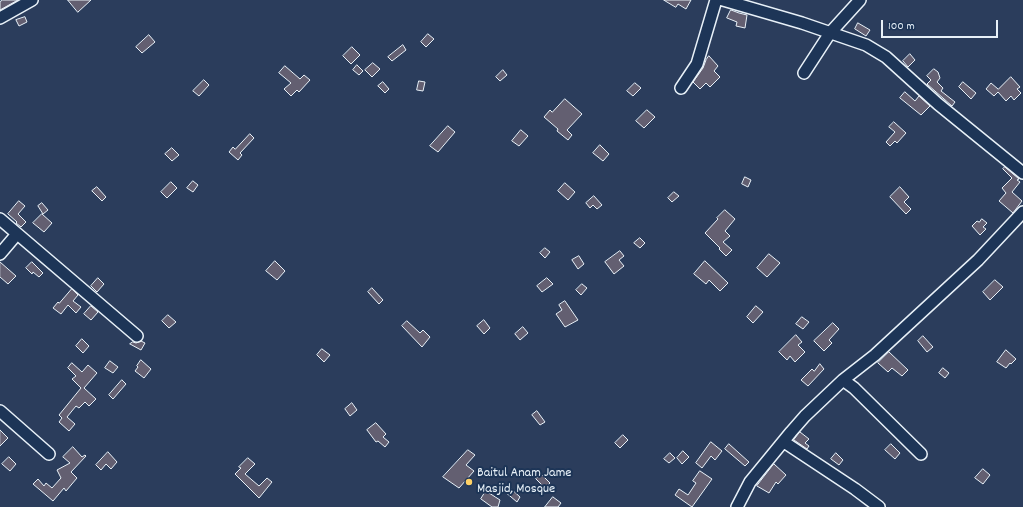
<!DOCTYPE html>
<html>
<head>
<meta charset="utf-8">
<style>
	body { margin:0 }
	#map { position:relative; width:1023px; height:507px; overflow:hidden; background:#2b3d5c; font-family:Dekko,sans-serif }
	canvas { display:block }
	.scale { position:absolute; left:881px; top:20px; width:117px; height:18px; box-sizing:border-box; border:2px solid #e8f1f8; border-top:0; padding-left:5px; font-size:12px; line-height:14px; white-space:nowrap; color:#e8f1f8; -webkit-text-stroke:3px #1d3557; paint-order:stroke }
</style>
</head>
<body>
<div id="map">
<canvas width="1023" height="507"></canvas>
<div class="scale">100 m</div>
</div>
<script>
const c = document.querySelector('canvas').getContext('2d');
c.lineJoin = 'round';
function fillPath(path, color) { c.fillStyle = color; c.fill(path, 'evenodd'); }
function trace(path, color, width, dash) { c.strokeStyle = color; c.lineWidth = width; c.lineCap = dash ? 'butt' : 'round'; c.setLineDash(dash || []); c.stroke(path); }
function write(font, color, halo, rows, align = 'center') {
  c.font = font + ' Dekko,sans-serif'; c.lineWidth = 4; c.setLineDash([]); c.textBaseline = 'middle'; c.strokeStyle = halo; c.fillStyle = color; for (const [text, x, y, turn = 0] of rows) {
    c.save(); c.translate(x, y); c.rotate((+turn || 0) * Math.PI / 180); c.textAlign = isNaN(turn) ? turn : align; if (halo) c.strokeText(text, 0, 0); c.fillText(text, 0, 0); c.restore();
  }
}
const building = new Path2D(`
	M3 0H18L0 10V2Z
	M68 0H91L78 12Z
	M664 0H691L686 9 678 4 676 7Z
	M731 10 739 13 747 15 745 28 736 26 737 22 727 18Z
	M25 17 27 22 19 26 16 20Z
	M858 23 870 30 866 36 855 29Z
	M428 34 434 39 426 47 421 42Z
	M149 35 155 42 142 53 136 47Z
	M403 45 406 50 392 61 388 57Z
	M352 47 360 55 351 64 343 56Z
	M910 54 915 60 908 67 903 61Z
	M709 56 718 66 714 71 720 77 710 87 706 83 700 89 693 82 703 68 706 60Z
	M373 63 380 69 372 77 365 70Z
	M357 65 363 71 359 75 353 70Z
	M285 66 300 79 304 75 310 80 299 92 297 90 291 96 284 89 291 83 279 73Z
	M934 69 938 72 940 78 937 82 943 88 941 91 955 102 952 106 927 84 931 80 927 76Z
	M503 70 507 75 500 81 496 77Z
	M1011 77 1020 87 1017 89 1021 93 1014 100 1011 96 1006 101 998 92 994 96 986 89 991 83 998 89Z
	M204 80 209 85 199 96 193 91Z
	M419 81 425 82 423 91 417 90Z
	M383 82 389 89 385 93 378 86Z
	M963 82 976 93 971 99 959 87Z
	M635 83 641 88 633 96 627 91Z
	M905 92 915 101 919 96 930 106 921 115 900 98Z
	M565 99 582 114 567 130 572 135 568 140 557 131 558 129 544 117 550 110 552 112Z
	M647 110 655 117 644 128 636 121Z
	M894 122 906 133 897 143 895 141 890 146 886 142 895 132 889 127Z
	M448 126 455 132 438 152 430 146Z
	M521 130 528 136 519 146 512 141Z
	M250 134 254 138 240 153 242 155 238 160 229 152 233 147 235 149Z
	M600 145 609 154 603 161 593 153Z
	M172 148 179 155 172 161 165 154Z
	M1005 167 1019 179 1017 180 1020 182 1012 192 1022 201 1013 213 999 201 1006 193 1002 188 1012 178 1003 169Z
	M745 177 751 180 748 187 742 184Z
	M193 181 198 185 193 192 187 188Z
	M171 182 177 188 167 198 161 192Z
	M565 183 575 192 568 200 558 191Z
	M97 187 106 197 102 201 92 191Z
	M900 187 909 197 904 202 911 209 906 214 890 197Z
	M674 192 679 196 672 202 668 198Z
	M594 196 602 205 597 209 593 205 590 208 586 203Z
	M19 201 25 206 18 214 26 222 21 227 16 223 17 222 8 214Z
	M42 203 48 210 43 214 38 206Z
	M725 210 735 219 725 231 730 236 723 242 732 250 726 256 719 249 720 248 705 233 718 219 717 218Z
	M42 214 52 223 44 232 33 223Z
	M982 219 987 223 983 227 986 229 980 235 972 226 977 221 979 222Z
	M640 238 645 243 640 248 634 243Z
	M545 248 550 252 545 258 540 253Z
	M620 251 624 256 619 260 624 266 614 274 605 262Z
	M769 254 780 263 767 277 757 268Z
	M579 256 584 264 578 269 572 260Z
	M275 261 285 271 277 280 266 271Z
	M705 261 728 283 720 291 709 280 706 284 694 274Z
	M0 262 16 276 8 284 0 277Z
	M32 262 43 273 39 277 33 272 32 274 26 268Z
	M98 278 104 284 97 292 91 286Z
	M547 278 553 284 542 292 537 286Z
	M995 280 1003 287 990 300 983 292Z
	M582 284 587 288 581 295 576 290Z
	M372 288 383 300 379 304 368 292Z
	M72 289 78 295 73 301 81 307 76 313 68 305 61 314 53 308 58 302 59 303Z
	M565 301 578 320 565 327 556 314 562 310 559 305Z
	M91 306 98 312 91 320 84 314Z
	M756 306 763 312 753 323 747 317Z
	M168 315 176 322 169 328 162 321Z
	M802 317 809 322 803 329 796 324Z
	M484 320 490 328 484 334 477 326Z
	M407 321 420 333 423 330 430 337 422 347 402 326Z
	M833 323 839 329 829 340 832 343 824 351 814 341Z
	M523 327 528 333 520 340 515 334Z
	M796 335 802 342 798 345 805 352 795 362 790 356 787 360 779 352Z
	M923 336 933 347 927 352 918 341Z
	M82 339 89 346 83 353 76 346Z
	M133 342 136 343 141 341 145 343 141 350 130 344Z
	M322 349 330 355 324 362 317 355Z
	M1006 350 1016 359 1011 364 1010 363 1006 368 997 362Z
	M889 352 908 370 902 376 892 368 888 372 878 363Z
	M141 360 151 369 144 378 135 371 138 367 137 366Z
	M110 361 118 367 113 373 105 368Z
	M72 363 82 372 88 365 97 373 84 388 96 399 89 406 85 402 79 408 76 406 67 417 75 424 69 431 59 422 62 418 59 415 81 388 72 379 76 376 68 368Z
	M820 364 824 369 808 386 801 380 812 369 814 371Z
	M943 368 949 373 945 378 939 373Z
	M122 380 126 384 113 399 109 395Z
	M352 403 357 410 350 416 345 409Z
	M537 411 545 422 540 425 532 415Z
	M376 423 386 434 383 437 389 442 385 447 378 441 376 442 367 430Z
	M0 430 8 438 0 446Z
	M800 432 809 439 805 443 809 446 807 449 794 440Z
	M623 435 628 440 620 448 615 443Z
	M711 442 722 451 715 460 711 456 702 468 696 463Z
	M729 444 749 462 745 466 725 449Z
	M891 444 900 453 895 459 885 450Z
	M73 447 82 457 85 455 86 456 71 472 77 478 66 491 64 488 53 501 33 484 38 479 44 486 46 483 52 488 61 478 57 470 70 463 63 457Z
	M468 450 475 455 466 465 474 471 459 488 443 477Z
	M683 451 689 457 682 464 677 458Z
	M108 452 117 462 111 469 106 464 101 470 96 465Z
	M670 453 675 458 669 463 664 459Z
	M836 453 843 460 839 465 831 459Z
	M9 457 16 464 10 471 2 464Z
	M248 458 255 464 245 474 259 486 267 478 272 482 259 498 235 474 241 468 239 467Z
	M774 464 786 475 778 484 776 482 769 493 757 486Z
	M983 469 990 475 983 484 975 478Z
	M700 471 712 479 692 507 675 495 679 489 688 495 696 483 693 481Z
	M541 474 550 483 545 488 536 479Z
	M508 486 520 497 517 502 504 491Z
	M486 491 500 500 498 507H492L481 499Z
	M553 497 561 503 558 507H545Z`);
const minor = new Path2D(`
	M723 0 802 23 866 45 886 57 938 104 1023 173
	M0 18 32 0
	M804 73 830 33 860 0
	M681 88 697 64 716 0
	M0 219 137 336
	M0 254 17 234
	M843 380 875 355 978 260 1023 212
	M0 411 49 454
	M784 442 855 489 879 507
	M737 507 750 482 791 432 805 416 843 380 854 388 921 454`);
const markers = [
	[469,482,4,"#ffd166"]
];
const poiNames = [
	["Baitul Anam Jame",477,474],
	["Masjid, Mosque",477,490]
];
fillPath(building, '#635f71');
trace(building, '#e8f1f8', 1);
trace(minor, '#e8f1f8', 14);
trace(minor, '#1d3557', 11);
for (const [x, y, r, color] of markers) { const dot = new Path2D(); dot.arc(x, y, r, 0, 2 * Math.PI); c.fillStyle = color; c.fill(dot); trace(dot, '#1d3557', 1.5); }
write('14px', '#e8f1f8', '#1d3557', poiNames, 'left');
</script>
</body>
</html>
